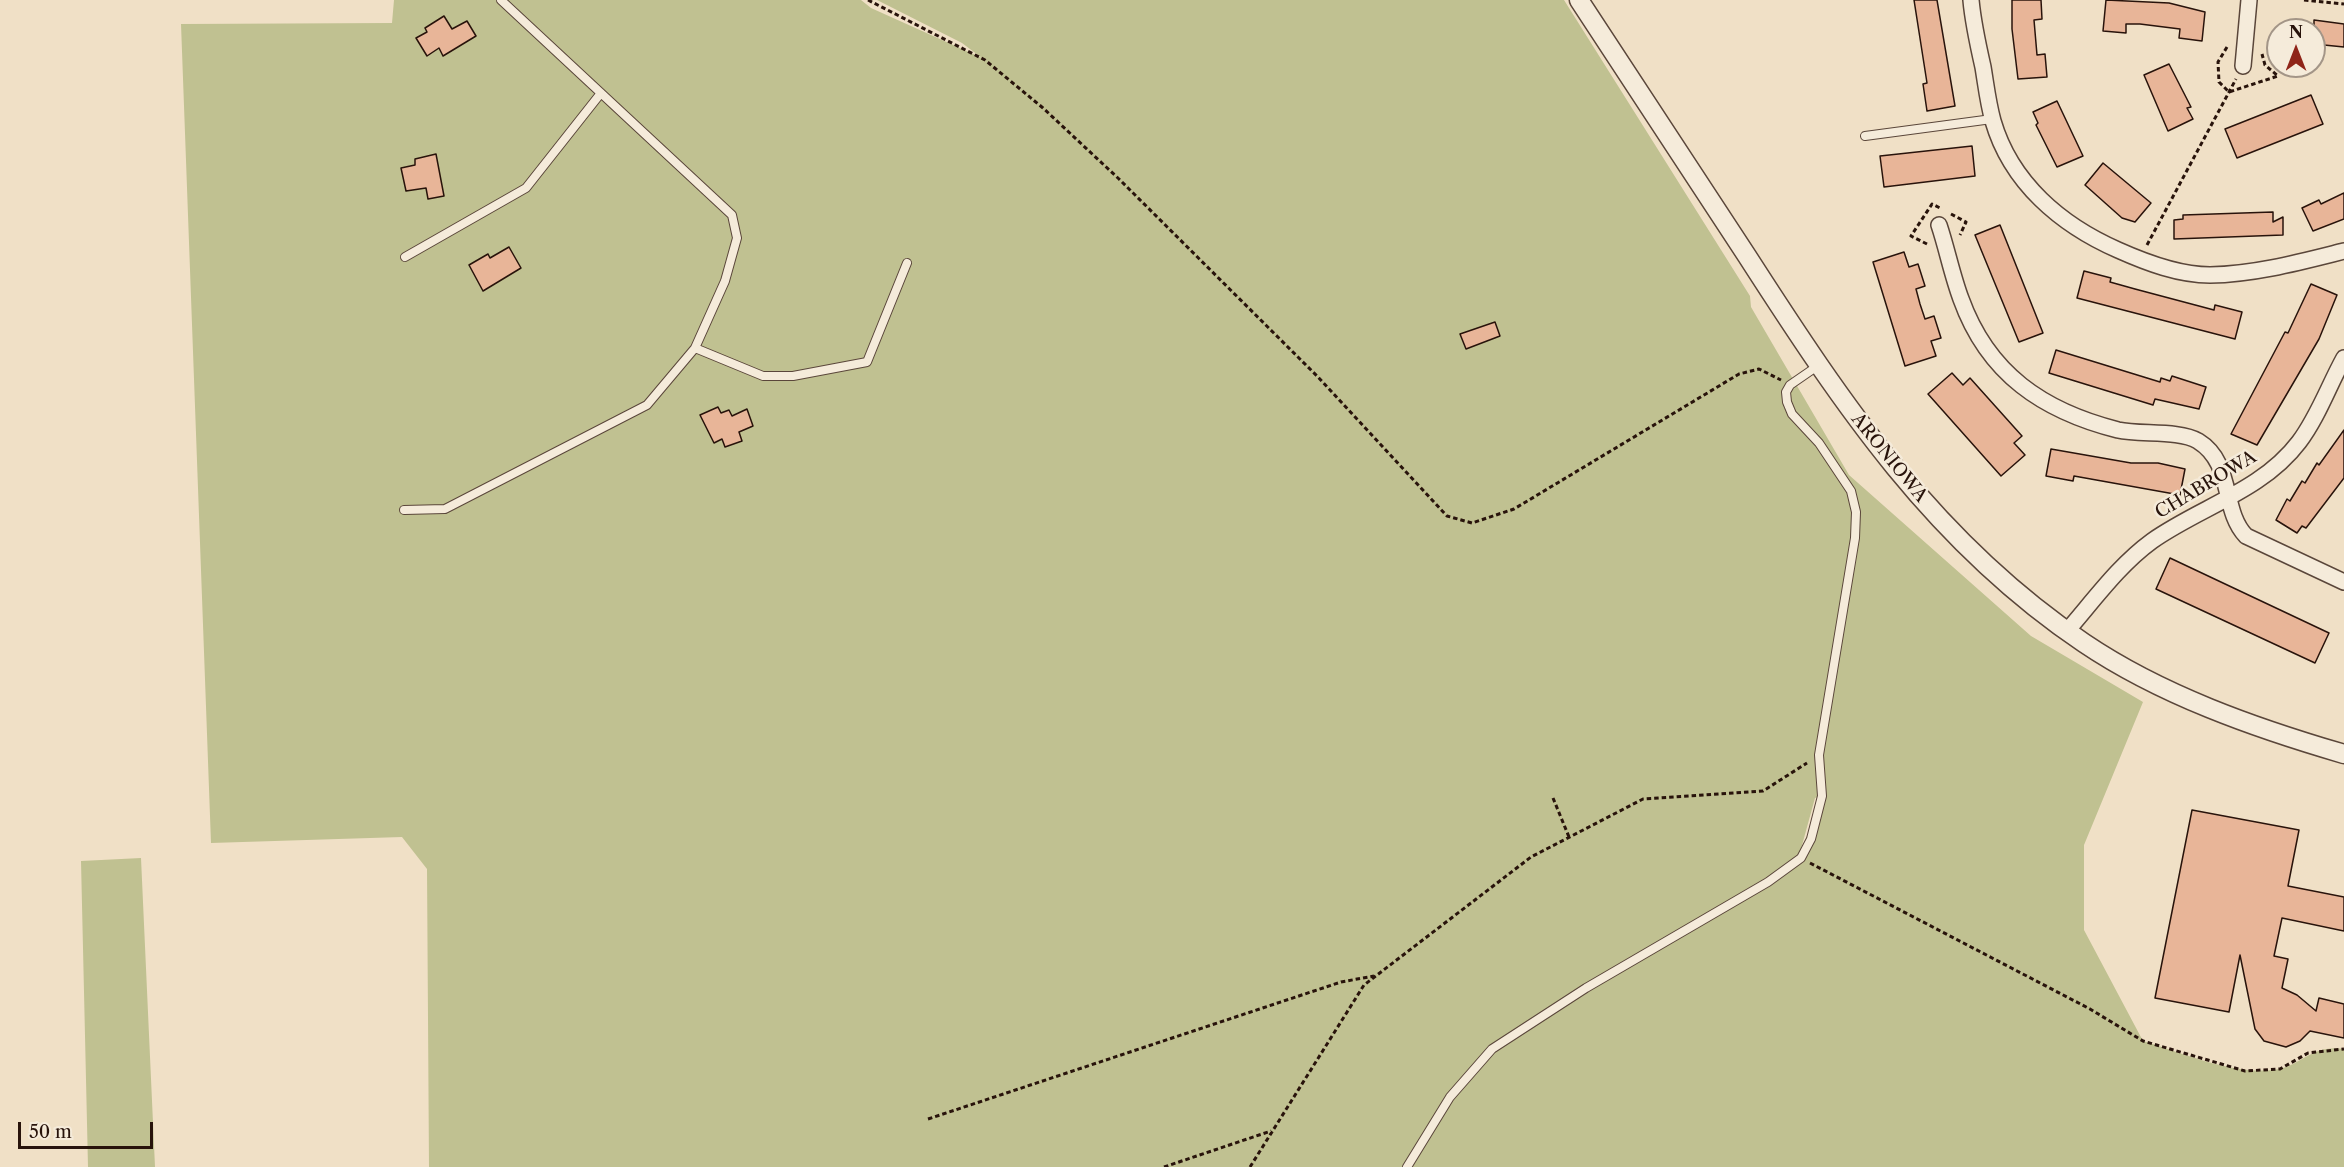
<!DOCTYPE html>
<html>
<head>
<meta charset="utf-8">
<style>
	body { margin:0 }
	#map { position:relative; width:2344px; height:1167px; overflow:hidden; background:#f0e0c6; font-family:"Libre Caslon Text",serif }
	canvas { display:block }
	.north { position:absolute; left:2266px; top:18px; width:60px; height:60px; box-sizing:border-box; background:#f5ebda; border:2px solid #a39587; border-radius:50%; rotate:0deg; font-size:16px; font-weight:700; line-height:24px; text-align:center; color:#28130b }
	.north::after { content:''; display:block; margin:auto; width:21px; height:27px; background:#8f2418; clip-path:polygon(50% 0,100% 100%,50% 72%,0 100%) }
	.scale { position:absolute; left:18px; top:1122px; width:135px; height:27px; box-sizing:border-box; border:3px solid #28130b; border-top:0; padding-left:8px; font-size:18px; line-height:21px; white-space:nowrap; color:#28130b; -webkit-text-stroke:4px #f5ebda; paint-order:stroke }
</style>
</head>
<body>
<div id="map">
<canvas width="2344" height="1167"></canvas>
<div class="north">N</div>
<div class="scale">50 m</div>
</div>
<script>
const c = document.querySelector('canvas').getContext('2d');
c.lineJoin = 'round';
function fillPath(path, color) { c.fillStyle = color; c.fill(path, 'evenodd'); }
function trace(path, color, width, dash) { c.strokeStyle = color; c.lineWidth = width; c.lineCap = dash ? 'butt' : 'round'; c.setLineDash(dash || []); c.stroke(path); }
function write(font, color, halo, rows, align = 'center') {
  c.font = font + ' "Libre Caslon Text",serif'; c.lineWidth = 5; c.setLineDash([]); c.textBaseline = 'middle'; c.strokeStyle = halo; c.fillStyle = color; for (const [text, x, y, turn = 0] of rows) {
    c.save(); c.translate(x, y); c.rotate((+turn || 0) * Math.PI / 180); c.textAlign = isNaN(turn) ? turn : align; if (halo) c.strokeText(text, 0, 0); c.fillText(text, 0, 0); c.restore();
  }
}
const green = new Path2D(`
	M394 0H861L871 8 982 58 962 43 877 0H1564L1750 296 1751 307 1849 475 2031 636 2143 702 2084 845V930L2143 1041C2183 1053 2237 1077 2279 1069 2301 1065 2313 1044 2344 1049V1167H429L427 869 402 837 211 843 181 24 392 23ZM1826 794 1801 849 1815 798Z
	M141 858 155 1167H88L81 861Z`);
const building = new Path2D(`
	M1914 0H1937L1955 106 1927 111 1923 84 1927 83Z
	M2012 0H2041L2042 19 2034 20 2037 55 2045 54 2047 77 2018 79 2012 29Z
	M2106 0 2169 3 2205 12 2202 41 2179 38 2180 29 2140 24H2126V33L2103 31Z
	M444 16 452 29 467 21 476 36 443 56 439 48 427 56 416 38 427 32 425 28Z
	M2314 20 2344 24V47L2314 44Z
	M2169 64 2191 107 2187 108 2193 119 2168 131 2144 75Z
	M2311 95 2323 124 2237 158 2225 129Z
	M2057 101 2083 156 2057 167 2036 125 2038 123 2033 112Z
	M1972 146 1975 176 1884 187 1880 156Z
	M436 154 444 196 428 199 426 188 406 191 401 168 415 165V159Z
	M2103 163 2151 203 2135 222 2122 218 2085 185Z
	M2344 193V219L2313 231 2302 208 2319 200 2321 204Z
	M2273 212V222L2283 217V235L2174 239V220L2183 219V215Z
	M2000 225 2043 333 2019 342 1975 235Z
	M509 247 521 268 483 291 469 265 488 254 490 258Z
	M1904 252 1909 267 1918 264 1925 286 1916 289 1920 304 1925 319 1934 316 1941 338 1931 341 1936 356 1905 366 1873 262Z
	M2084 271 2111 278 2110 282 2135 289 2214 310 2215 305 2242 312 2235 339 2077 298Z
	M2311 284 2337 295 2319 339 2257 445 2231 434 2285 332 2288 333Z
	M1495 322 1500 336 1466 349 1460 334Z
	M2056 350 2160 382 2161 378 2170 381 2172 376 2206 387 2199 409 2155 399 2153 405 2049 373Z
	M1952 373 1963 385 1970 378 2022 436 2014 443 2025 455 2001 476 1928 394Z
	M718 407 721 413 729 410 732 416 747 409 753 426 739 432 742 441 725 447 722 439 714 443 700 415Z
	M2344 430V478L2306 528 2302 526 2297 533 2276 520 2287 499 2290 501 2302 481 2305 483 2317 463 2319 465Z
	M2051 449 2131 463H2158L2185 469 2180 495 2074 476 2073 481 2046 476Z
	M2170 558 2329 633 2315 663 2156 589Z
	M2192 810 2299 830 2288 886 2344 897V931L2282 918 2274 956 2288 959 2282 988 2297 995 2316 1011 2319 998 2344 1004V1038L2310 1031 2300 1041 2286 1047 2264 1041 2255 1029 2240 955 2229 1012 2155 998Z`);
const path = new Path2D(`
	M868 0 985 60 1043 108 1119 179 1317 376 1447 516 1472 523 1514 509 1739 374 1759 369 1781 380
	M2304 0 2344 4
	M2227 47 2218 62 2219 82 2229 92 2278 76 2265 65 2262 54
	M1951 214 1966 222 1960 235
	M1927 244 1911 236 1932 204 1940 208
	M2147 245 2236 79
	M1553 798 1569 837
	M1810 863 2090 1009 2143 1041 2245 1071 2280 1069 2308 1053 2344 1049
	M928 1119 1341 982 1374 976
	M1164 1167 1271 1131
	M1250 1167 1364 985 1531 857 1643 799 1763 791 1807 763`);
const service = new Path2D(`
	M1865 136 1992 119
	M405 257 526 188 601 93
	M695 348 763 376H793L867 362 907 263
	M404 510 445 509 647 405 695 348 725 281 737 238 732 215 501 0
	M1407 1167 1450 1097 1492 1049 1586 988 1768 882 1801 858 1811 839 1822 796 1819 755 1855 538 1856 512 1851 491 1819 443 1792 414 1787 402 1786 392 1790 385 1819 365`);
const minor = new Path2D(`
	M1971 0C1973 23 1978 45 1983 67 1986 85 1988 103 1993 121 2011 183 2061 225 2118 250 2147 263 2179 275 2210 275 2256 274 2300 262 2344 251
	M2243 66 2249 0
	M1939 225C1947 249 1952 275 1961 299 1988 374 2043 411 2118 430 2140 435 2179 430 2198 441 2234 463 2221 510 2246 536L2344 582
	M2067 631C2094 600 2119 565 2152 541 2200 507 2262 491 2299 442 2318 417 2329 385 2344 358`);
const tertiary = new Path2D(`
	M1579 0C1635 85 1691 171 1747 256 1843 405 1934 542 2084 643 2161 695 2255 728 2344 754`);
const streetNames = [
	["ARONIOWA",1889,458,51],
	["CHABROWA",2206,485,-31]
];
fillPath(green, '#c0c191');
fillPath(building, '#e8b598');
trace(building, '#28130b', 1.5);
trace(service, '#5a463a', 10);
trace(minor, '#5a463a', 18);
trace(tertiary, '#5a463a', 21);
trace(path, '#28130b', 3, [4.5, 3]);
trace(service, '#f5ebda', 8);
trace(minor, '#f5ebda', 15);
trace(tertiary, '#f5ebda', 18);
write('18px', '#28130b', '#f5ebda', streetNames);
</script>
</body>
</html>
